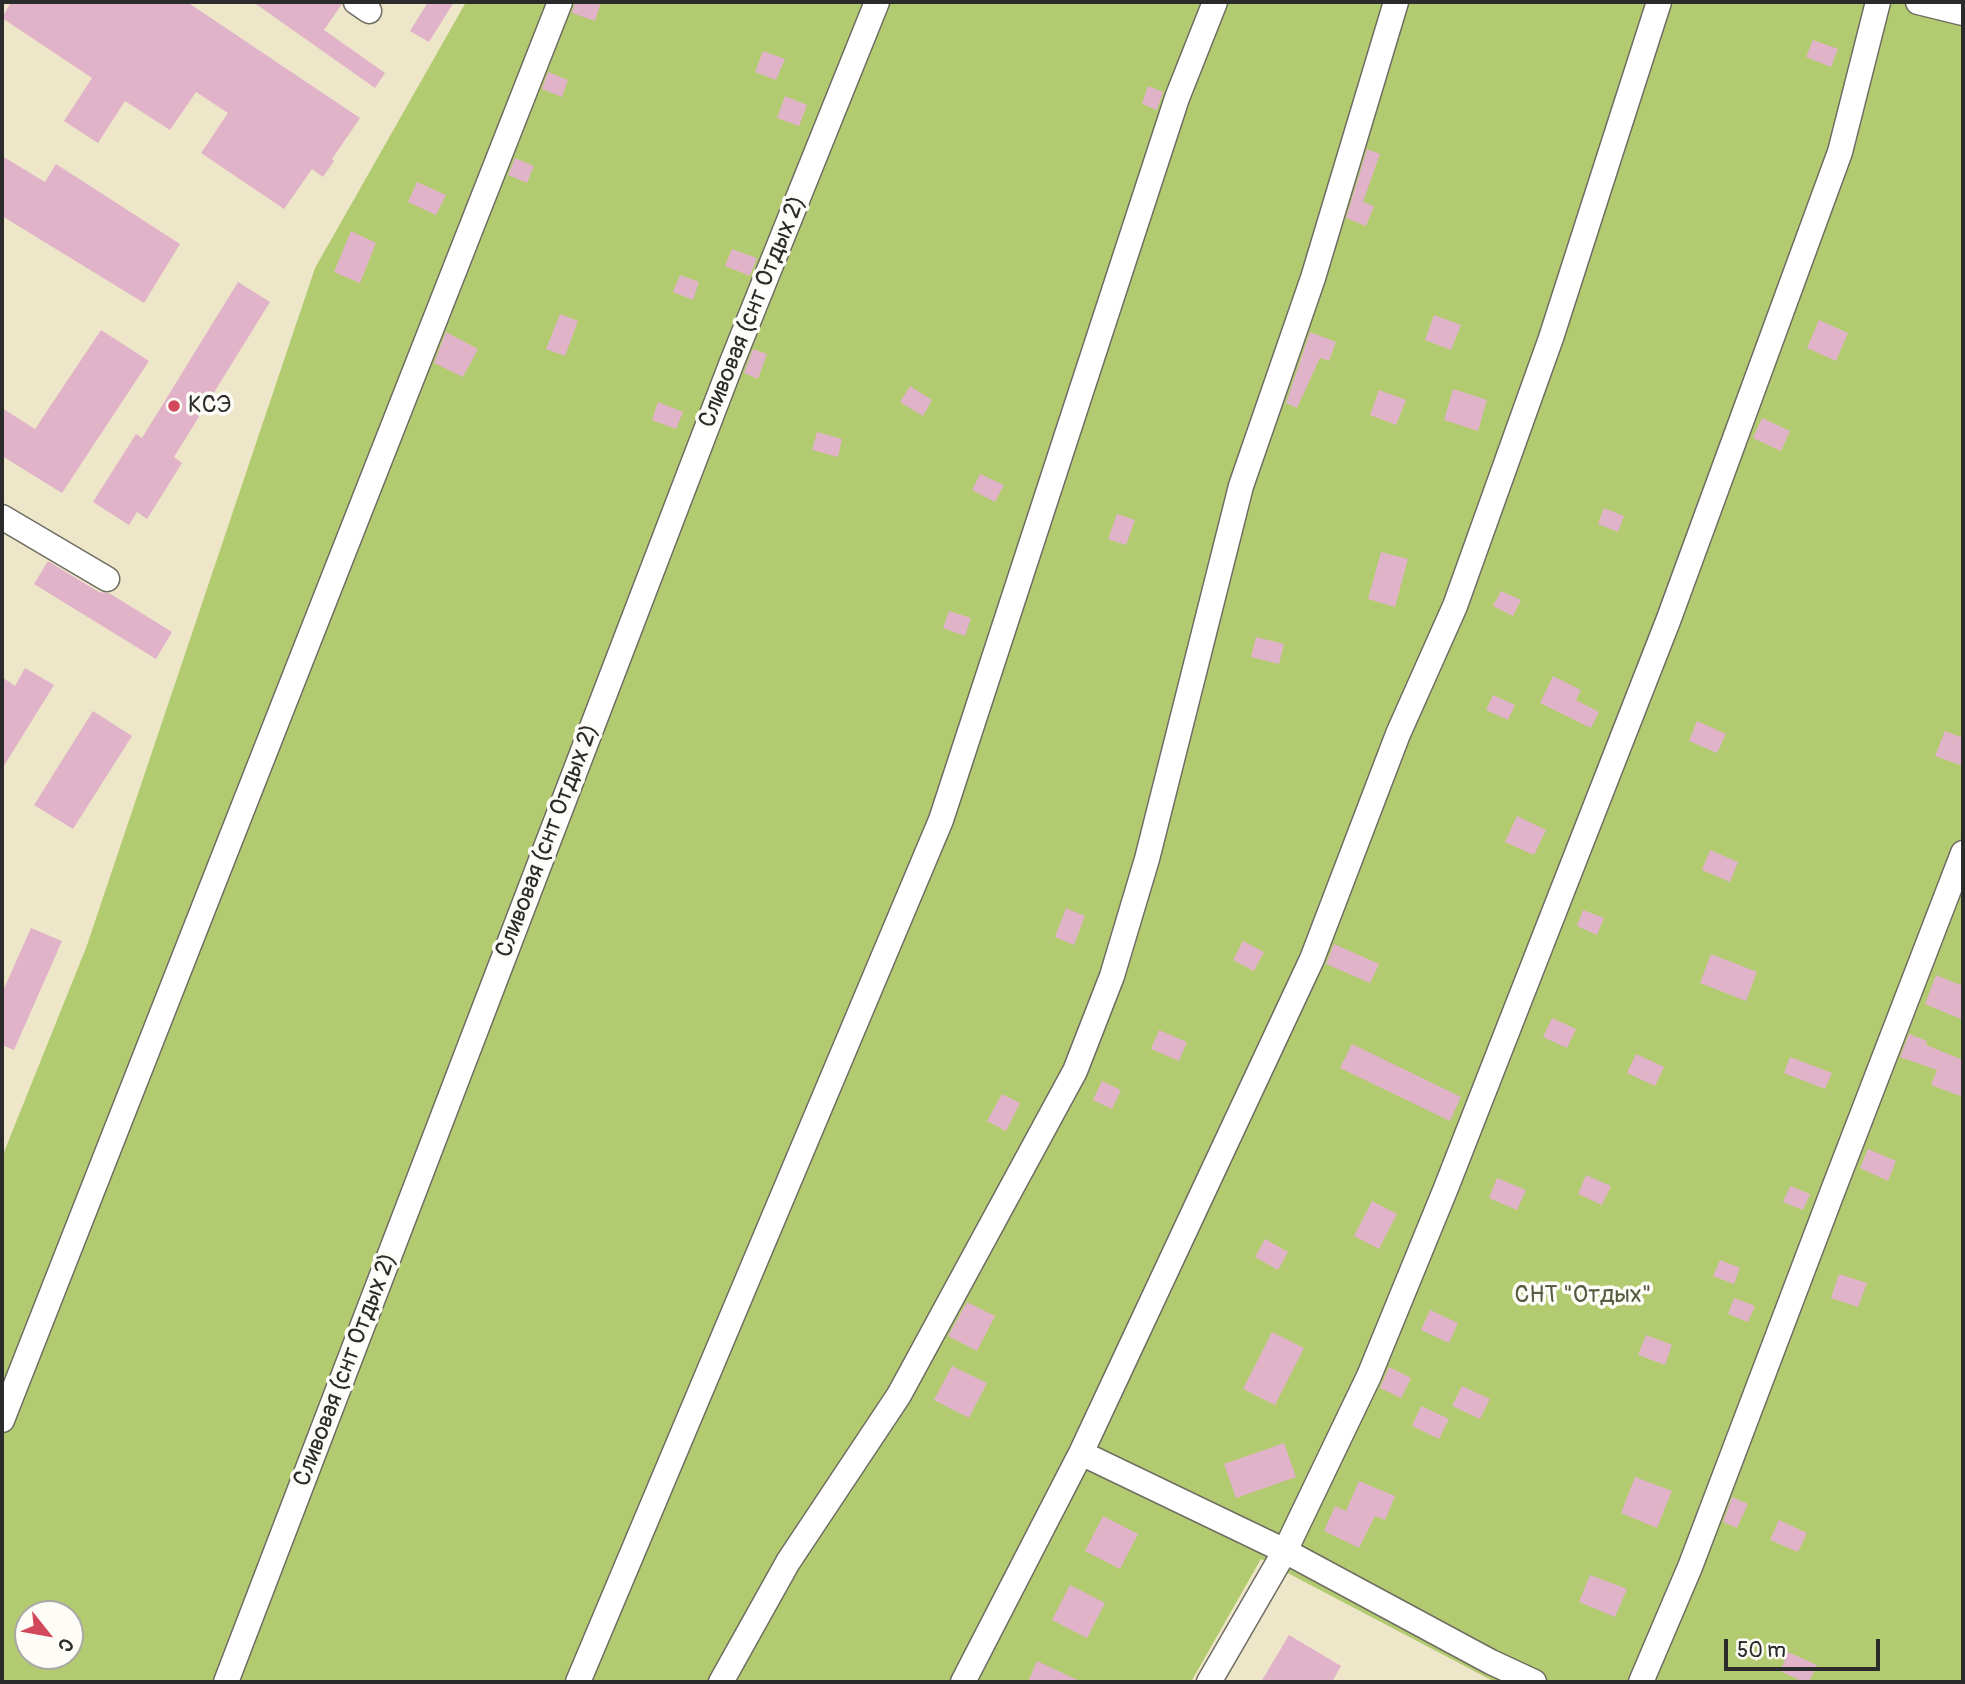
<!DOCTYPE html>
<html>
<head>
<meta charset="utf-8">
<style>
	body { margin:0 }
	#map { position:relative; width:1965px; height:1684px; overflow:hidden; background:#eee6c9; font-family:Pangolin,sans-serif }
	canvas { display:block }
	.frame { position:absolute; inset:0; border:4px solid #2b2b2b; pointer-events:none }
	.north { position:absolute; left:14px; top:1600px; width:70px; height:70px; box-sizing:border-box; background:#fdfcf7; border:2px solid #a9a8a5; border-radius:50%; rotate:121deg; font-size:19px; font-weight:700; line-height:28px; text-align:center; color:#2b2b2b }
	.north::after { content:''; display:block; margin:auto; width:24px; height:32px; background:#d1495b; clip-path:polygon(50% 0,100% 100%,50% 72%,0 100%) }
	.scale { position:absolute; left:1724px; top:1639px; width:156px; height:32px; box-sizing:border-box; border:4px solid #2b2b2b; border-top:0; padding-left:9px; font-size:21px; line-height:24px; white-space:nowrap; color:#2b2b2b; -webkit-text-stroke:5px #fdfcf7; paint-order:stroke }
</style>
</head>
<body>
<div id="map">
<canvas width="1965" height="1684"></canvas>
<div class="frame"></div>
<div class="north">С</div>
<div class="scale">50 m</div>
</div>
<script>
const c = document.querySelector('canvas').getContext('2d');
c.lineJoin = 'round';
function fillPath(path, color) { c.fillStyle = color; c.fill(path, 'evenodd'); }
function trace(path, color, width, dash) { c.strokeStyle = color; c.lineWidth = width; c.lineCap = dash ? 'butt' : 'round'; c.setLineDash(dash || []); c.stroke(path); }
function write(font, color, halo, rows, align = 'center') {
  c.font = font + ' Pangolin,sans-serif'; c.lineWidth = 7; c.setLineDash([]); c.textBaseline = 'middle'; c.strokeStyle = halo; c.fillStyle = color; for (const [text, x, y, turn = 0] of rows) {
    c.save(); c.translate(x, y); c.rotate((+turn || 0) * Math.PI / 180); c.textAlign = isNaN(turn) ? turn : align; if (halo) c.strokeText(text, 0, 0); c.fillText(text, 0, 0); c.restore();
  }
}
const green = new Path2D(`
	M466 2H1963V1682H1495L1261 1559 1191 1682H2V1157L86 948 315 268ZM28 1614H70V1656H28Z`);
const building = new Path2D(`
	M11 2H187L360 118 332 159 334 161 323 177 312 169 284 209 201 153 228 113 196 92 170 130 125 101 98 143 64 121 92 78 2 18Z
	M253 2H341L342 4 324 30 385 73 375 88Z
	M428 2H454L429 42 410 31Z
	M575 2H601L595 21 572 13Z
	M1813 40 1838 49 1831 67 1806 57Z
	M763 51 785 59 776 80 755 72Z
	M548 72 568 80 562 97 542 89Z
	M1148 86 1163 92 1157 110 1142 104Z
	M785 96 807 105 799 126 777 118Z
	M1367 149 1380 154 1363 202 1374 206 1366 226 1346 218Z
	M2 156 45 182 56 164 180 244 144 303 2 216Z
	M515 158 534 166 527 183 508 175Z
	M417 182 446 195 436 215 408 202Z
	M351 231 376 243 360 283 334 272Z
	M732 249 757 258 750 276 725 266Z
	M680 275 699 282 693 300 673 292Z
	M238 282 270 302 174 457 182 463 147 519 137 512 129 525 93 502 136 434 142 438Z
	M560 314 578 321 565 356 546 349Z
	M1434 315 1461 325 1451 350 1425 340Z
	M1819 320 1848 333 1836 361 1807 348Z
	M101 330 149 361 62 493 2 456V408L35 429Z
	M446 332 478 349 463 377 434 363Z
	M1310 332 1336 342 1329 361 1320 358 1297 408 1286 403Z
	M753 349 767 354 758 379 744 373Z
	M910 386 932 400 923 416 900 402Z
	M1453 389 1487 400 1478 431 1444 420Z
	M1379 390 1406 400 1396 425 1370 415Z
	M658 402 683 412 676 429 652 420Z
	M1762 418 1790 431 1781 451 1753 438Z
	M817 432 842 439 838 457 812 450Z
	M980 474 1004 485 995 502 972 490Z
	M1604 508 1624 516 1618 532 1598 524Z
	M1117 514 1135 520 1126 545 1108 539Z
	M1381 552 1408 559 1395 607 1368 599Z
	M48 561 99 592 109 593 172 632 156 659 34 584Z
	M1501 591 1521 600 1513 616 1493 606Z
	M949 611 971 618 965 636 943 628Z
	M1256 637 1284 644 1279 664 1251 657Z
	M25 668 54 685 2 769V677L15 686Z
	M1553 676 1581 690 1576 700 1599 712 1591 728 1540 703Z
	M1493 695 1515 705 1508 720 1486 710Z
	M93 711 132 736 73 829 34 805Z
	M1697 721 1726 734 1717 753 1689 741Z
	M1945 731 1963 738V766L1935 756Z
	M1517 816 1546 830 1534 855 1505 842Z
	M1710 850 1738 862 1730 882 1702 870Z
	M1066 908 1085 916 1074 945 1055 937Z
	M1583 910 1604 918 1597 935 1577 926Z
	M31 928 62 941 14 1050 2 1045V993Z
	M1243 941 1264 952 1254 971 1233 960Z
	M1334 944 1379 964 1370 983 1326 964Z
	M1711 954 1757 972 1746 1001 1700 983Z
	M1936 975 1963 986V1020L1925 1004Z
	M1552 1018 1576 1029 1567 1048 1543 1037Z
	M1159 1030 1187 1042 1179 1061 1151 1049Z
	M1909 1034 1927 1041 1926 1045 1963 1060V1097L1931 1085 1937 1070 1900 1057Z
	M1352 1044 1461 1097 1450 1121 1340 1068Z
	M1636 1054 1664 1067 1655 1086 1627 1073Z
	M1790 1057 1832 1073 1825 1089 1784 1073Z
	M1102 1081 1121 1090 1112 1109 1093 1100Z
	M1002 1094 1020 1103 1006 1131 987 1121Z
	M1868 1149 1896 1161 1888 1181 1860 1168Z
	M1586 1175 1611 1186 1602 1205 1578 1194Z
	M1497 1178 1526 1190 1517 1210 1489 1198Z
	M1790 1186 1810 1194 1803 1210 1783 1202Z
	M1372 1201 1397 1214 1379 1249 1354 1236Z
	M1265 1239 1288 1252 1278 1270 1255 1257Z
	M1720 1260 1740 1268 1734 1284 1713 1276Z
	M1839 1274 1867 1283 1858 1307 1831 1298Z
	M1734 1298 1755 1306 1748 1322 1728 1314Z
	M967 1302 995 1316 977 1351 948 1336Z
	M1430 1310 1458 1323 1449 1343 1421 1330Z
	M1272 1332 1304 1348 1275 1405 1243 1389Z
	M1646 1335 1672 1345 1665 1365 1638 1355Z
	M952 1366 987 1383 969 1418 934 1400Z
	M1389 1367 1411 1378 1401 1398 1380 1388Z
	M1462 1386 1490 1399 1480 1419 1452 1406Z
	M1421 1406 1449 1419 1439 1439 1412 1426Z
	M1284 1443 1296 1477 1236 1498 1224 1464Z
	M1635 1477 1672 1491 1657 1528 1621 1513Z
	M1359 1481 1395 1496 1385 1520 1375 1516 1359 1548 1324 1531 1335 1506 1346 1511Z
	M1732 1497 1748 1504 1737 1528 1723 1522Z
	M1103 1516 1138 1534 1120 1569 1085 1551Z
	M1779 1520 1807 1533 1798 1552 1770 1540Z
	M1590 1575 1627 1589 1615 1617 1579 1602Z
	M1070 1585 1105 1603 1087 1638 1052 1620Z
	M1289 1635 1341 1666 1332 1682H1261Z
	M1788 1652 1817 1665 1809 1682H1804L1780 1671Z
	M1037 1661 1082 1682H1028Z`);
const minor = new Path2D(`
	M356 2 369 11
	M1918 2 1963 13
	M2 517 107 579
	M2 1420 560 2
	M1081 1453 1285 1551 1491 1662 1534 1682
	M226 1682 732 362 877 2
	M578 1682 941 820 1177 98 1215 2
	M721 1682 788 1562 899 1395 1075 1071 1112 976 1147 859 1241 486 1313 278 1396 2
	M963 1682 1081 1453 1312 959 1398 734 1455 606 1551 338 1659 2
	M1209 1682 1285 1551 1369 1376 1446 1188 1668 621 1840 152 1878 2
	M1641 1682 1690 1567 1832 1193 1963 853`);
const markers = [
	[174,406,7,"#d1495b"]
];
const streetNames = [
	["Сливовая (снт Отдых 2)",753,312,-68],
	["Сливовая (снт Отдых 2)",548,841,-69],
	["Сливовая (снт Отдых 2)",346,1370,-69]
];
const poiNames = [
	["КСЭ",188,406]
];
const parkNames = [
	["СНТ \"Отдых\"",1583,1296]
];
fillPath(green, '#b3cb70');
fillPath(building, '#e1b3c9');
trace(minor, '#6f6c62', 27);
trace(minor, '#fff', 24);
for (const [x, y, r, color] of markers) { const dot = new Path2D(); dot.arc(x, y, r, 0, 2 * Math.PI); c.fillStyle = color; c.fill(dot); trace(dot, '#fdfcf7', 2.5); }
write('24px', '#2b2b2b', '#fdfcf7', streetNames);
write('24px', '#2b2b2b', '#fdfcf7', poiNames, 'left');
write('24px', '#545b40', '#fdfcf7', parkNames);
</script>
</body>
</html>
